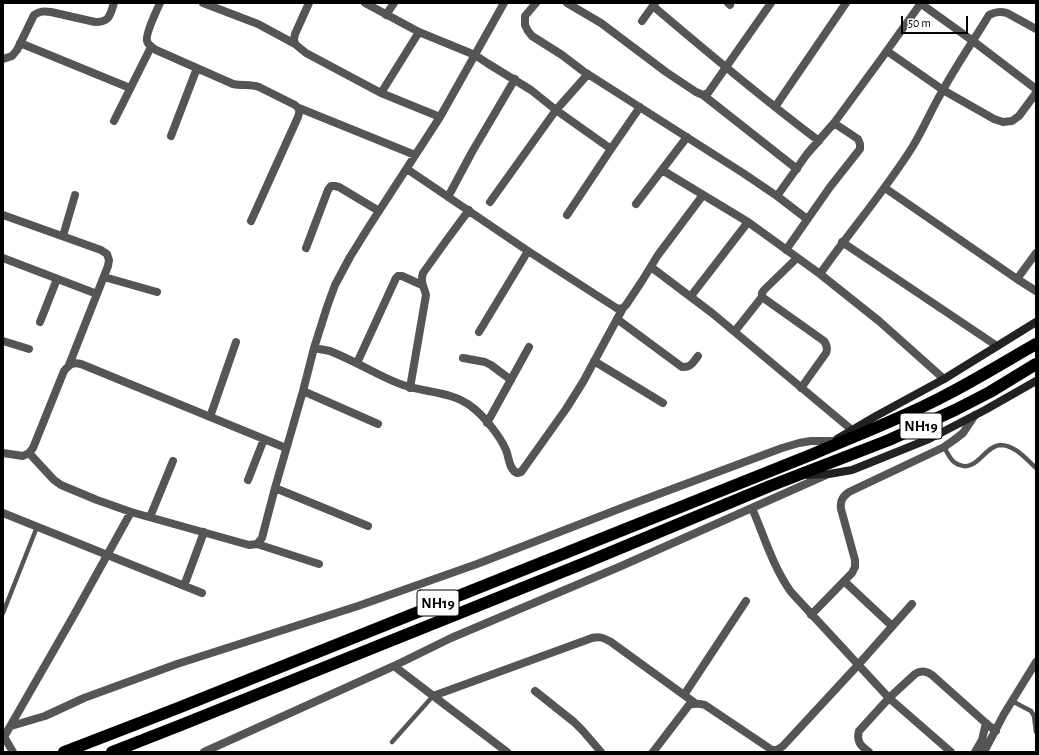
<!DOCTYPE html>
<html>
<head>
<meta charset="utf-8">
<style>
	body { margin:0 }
	#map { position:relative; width:1039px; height:755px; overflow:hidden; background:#fff; font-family:"Alegreya Sans",sans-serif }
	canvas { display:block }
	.frame { position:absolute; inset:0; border:4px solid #000; pointer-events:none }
	.scale { position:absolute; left:901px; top:16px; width:67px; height:18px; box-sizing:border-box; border:2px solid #000; border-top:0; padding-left:5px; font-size:12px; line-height:14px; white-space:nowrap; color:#000; -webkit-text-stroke:3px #fff; paint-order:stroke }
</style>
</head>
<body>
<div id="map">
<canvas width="1039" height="755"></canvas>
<div class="frame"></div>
<div class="scale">50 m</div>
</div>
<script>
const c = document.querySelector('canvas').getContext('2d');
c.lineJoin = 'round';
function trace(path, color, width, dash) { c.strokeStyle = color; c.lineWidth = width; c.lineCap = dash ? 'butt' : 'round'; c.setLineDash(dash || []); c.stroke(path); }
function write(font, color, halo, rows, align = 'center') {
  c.font = font + ' "Alegreya Sans",sans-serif'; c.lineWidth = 3.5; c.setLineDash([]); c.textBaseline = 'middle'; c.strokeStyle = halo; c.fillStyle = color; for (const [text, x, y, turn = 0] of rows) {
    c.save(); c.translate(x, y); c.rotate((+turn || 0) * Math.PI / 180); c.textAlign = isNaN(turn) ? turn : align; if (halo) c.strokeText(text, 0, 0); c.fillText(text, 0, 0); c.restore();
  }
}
const lane = new Path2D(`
	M944 447C947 452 950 459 954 462 955 463 959 465 960 465 976 472 985 446 1000 445 1015 445 1026 459 1036 468
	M3 613 37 527
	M1012 701 1031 711 1034 716 1036 732
	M392 742 433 696`);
const street = new Path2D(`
	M160 3C157 10 145 34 147 41 148 45 153 48 156 50L233 84C242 86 250 84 259 87L295 105C300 109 300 111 298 117L251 221
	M203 3 258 24 295 44
	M309 3 295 34 294 39 295 44 306 53 381 93 440 117
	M365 3 419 32 475 55 487 63 531 90 556 110 611 149
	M536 3 525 16V25L528 31 532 36 562 55 583 71 743 173 777 196 807 219
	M567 3 601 23 666 72 696 92 703 95 708 93 738 50 771 3
	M728 3 730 5
	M920 3 973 41 1036 89
	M653 6C707 52 762 98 819 141
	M386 15 394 3
	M642 21 655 3
	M20 43 130 88
	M887 51 943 90 994 119 1003 122 1012 121 1019 116 1036 93
	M3 59 12 56 17 50 34 15C40 11 44 11 51 12L95 22C110 22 110 15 114 3
	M381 93 419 32
	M703 95 797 169
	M775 107 846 3
	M299 108 415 155
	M114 121 151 47
	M171 136 197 68
	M407 169 528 251 618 309 623 308 626 305 642 281 658 255 703 195
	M662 170 748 222 820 274 879 321 944 379
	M885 188 1017 279 1036 291
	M777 196 807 154 834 123 881 59 921 3
	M448 197 472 152 515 79
	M490 202 556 110 588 74
	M636 204 687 137
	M3 215 101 250 107 254 109 260 108 266 69 365
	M567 215 611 149 640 107
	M63 236 75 195
	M842 242 997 346
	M306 248 328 190 331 186H335L339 187 379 211
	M786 250 830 187 860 149V144L858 139 834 123
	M3 258 97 294
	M797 258 764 290 762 293V297L824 341C827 345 828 348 826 353L801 388
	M651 267 712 313 852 430
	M820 274C850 231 885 191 913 146 924 128 932 108 943 90 957 64 974 40 989 15 996 12 1000 11 1007 13L1036 29
	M104 277 157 292
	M1017 279 1036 253
	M691 296 748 222
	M617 319 682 367C691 368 693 362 698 356
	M40 322 57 279
	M735 331 762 297
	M479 332 528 251
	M3 341 29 349
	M314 348 330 351 337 354C351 360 364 367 378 374 386 378 394 382 403 385 426 393 452 391 472 407 484 416 500 436 506 450 509 457 509 470 517 473L521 472 524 468 566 409 583 382 623 308
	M463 358 485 362 491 365 511 380
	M594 361 663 403
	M357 363 396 278 398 276H402L422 285
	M410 388 426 295C424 286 420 283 423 273L446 241 469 210
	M303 391 378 424
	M210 417 236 342
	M487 423 529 347
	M3 453 23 456 29 453 33 448 64 371C70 364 72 362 81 364L286 448
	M29 453 54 480 61 485 97 500 131 512 249 545 257 544 262 538 264 530 275 488 303 391 314 348 327 307 335 285 350 257 368 228 440 117 504 3
	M248 480 264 439
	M275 488 368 526
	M752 508C764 536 773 567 791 592L889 698 951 752
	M3 513 202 593
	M150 517 173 461
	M257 544 319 564
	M844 581 892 626
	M184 586 204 532
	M811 615 852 573 855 567V560L841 509C840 501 842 497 849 492L944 447 954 440 963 433 975 415
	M394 666 507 752
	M535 691 574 722 583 731 601 752
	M684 695 746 601
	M433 696 592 638C600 636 604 638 611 642L695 703
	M11 726 45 716 84 698 177 664 358 606 477 564 624 507 782 448 799 443 811 441H834
	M3 735 13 752
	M4 737 74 615 131 512
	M204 752 394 666 451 638 619 567 826 475
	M653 752 689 705C695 703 699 703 705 705L772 750H777L783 746 858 665 912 604
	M869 752C861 746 856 742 859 731L889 698 915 674C921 670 926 671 932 675L988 725 996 731
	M975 752 982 740 986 723
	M984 752 1004 714 1036 662`);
const secondary = new Path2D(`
	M837 439 876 416 944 379 1036 322
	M808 475 829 474 852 470 929 439 985 410 1036 381`);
const highway = new Path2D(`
	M64 752 178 708 813 454C857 435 903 418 946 395 977 379 1006 361 1036 344
	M112 752 181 725 587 562 770 486 889 440 955 410 990 392 1036 364`);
const shields = [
	[921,426,42],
	[438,603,42]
];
const shieldNames = [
	["NH19",921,426],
	["NH19",438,603]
];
trace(lane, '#555', 4.5);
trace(street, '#555', 8);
trace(secondary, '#222', 8);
trace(highway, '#000', 12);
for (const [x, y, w] of shields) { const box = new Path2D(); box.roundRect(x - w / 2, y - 13, w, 26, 3); c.fillStyle = '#fff'; c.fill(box); trace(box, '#000', 1); }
write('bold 15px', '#000', null, shieldNames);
</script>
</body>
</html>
